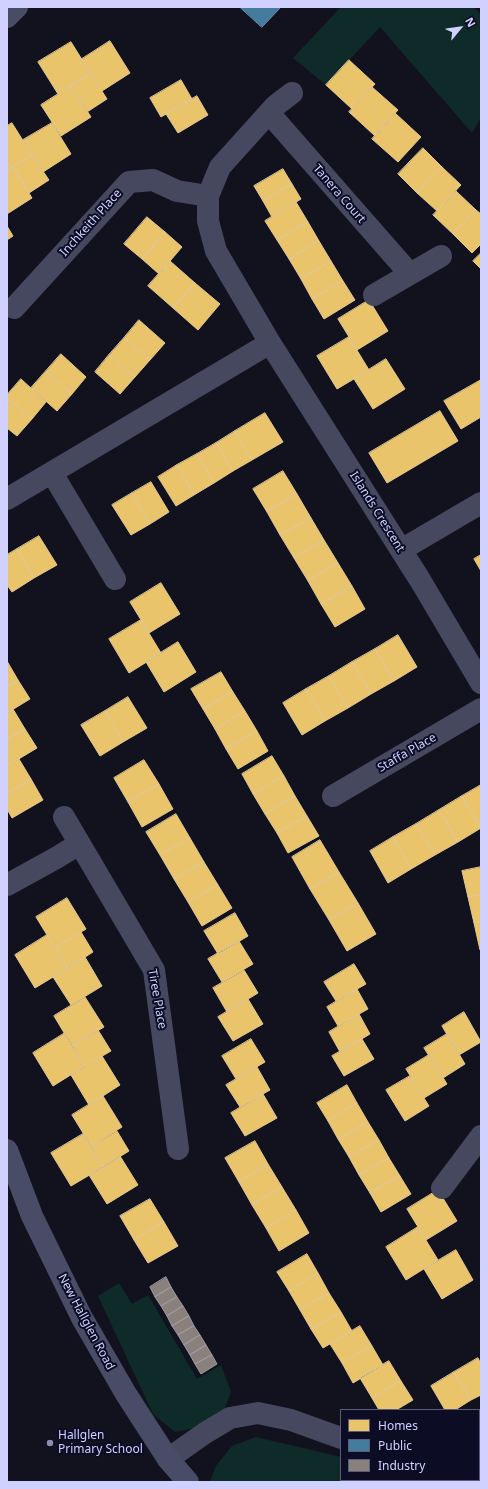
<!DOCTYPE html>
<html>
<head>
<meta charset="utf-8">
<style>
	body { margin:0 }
	#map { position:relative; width:488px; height:1489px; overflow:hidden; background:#12121f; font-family:"Noto Sans",sans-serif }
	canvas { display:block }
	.frame { position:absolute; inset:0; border:8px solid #d0d1ff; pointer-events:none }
	.legend { position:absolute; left:340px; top:1409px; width:140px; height:72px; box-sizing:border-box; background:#0d0c25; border:1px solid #5b5b7c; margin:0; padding:5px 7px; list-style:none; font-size:12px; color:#d0d1ff }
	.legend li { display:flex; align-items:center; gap:8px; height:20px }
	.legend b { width:20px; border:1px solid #5b5b7c }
	.north { position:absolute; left:440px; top:8px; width:40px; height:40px; -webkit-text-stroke:3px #0d0c25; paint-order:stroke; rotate:61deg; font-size:11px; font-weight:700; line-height:16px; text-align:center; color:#d0d1ff }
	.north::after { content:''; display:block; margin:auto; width:14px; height:18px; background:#d0d1ff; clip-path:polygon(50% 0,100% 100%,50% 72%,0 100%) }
</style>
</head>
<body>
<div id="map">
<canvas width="488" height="1489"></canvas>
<div class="frame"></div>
<ul class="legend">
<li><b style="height:11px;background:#e9c46a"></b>Homes</li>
<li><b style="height:11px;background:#457b9d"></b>Public</li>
<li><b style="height:11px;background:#8a817c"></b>Industry</li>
</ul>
<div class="north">N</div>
</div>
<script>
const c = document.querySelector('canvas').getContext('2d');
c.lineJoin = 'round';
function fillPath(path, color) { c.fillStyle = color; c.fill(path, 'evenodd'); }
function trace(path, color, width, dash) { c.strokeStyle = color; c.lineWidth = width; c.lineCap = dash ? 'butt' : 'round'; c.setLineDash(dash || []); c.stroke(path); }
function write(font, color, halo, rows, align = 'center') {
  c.font = font + ' "Noto Sans",sans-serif'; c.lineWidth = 4; c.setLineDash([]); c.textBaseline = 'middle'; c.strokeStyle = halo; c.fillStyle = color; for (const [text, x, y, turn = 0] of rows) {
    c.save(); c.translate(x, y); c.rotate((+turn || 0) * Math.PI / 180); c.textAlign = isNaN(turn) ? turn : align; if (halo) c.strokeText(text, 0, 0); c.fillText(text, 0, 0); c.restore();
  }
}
const green = new Path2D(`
	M341 7H474L481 15V118L472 133 380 27 326 85 293 58Z
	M119 1283 132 1304 148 1295 197 1379 221 1365 231 1392 223 1413 205 1426 175 1432 153 1414 98 1296Z
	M256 1437 341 1457V1480H408L414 1482H210L216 1466 232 1446Z`);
const homes = new Path2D(`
	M110 41 130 73 102 91 82 59Z
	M71 42 91 74 58 94 38 62Z
	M349 60 375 84 352 109 326 85Z
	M91 74 107 99 87 112 71 86Z
	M181 80 192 99 161 117 150 98Z
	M71 86 91 117 61 136 41 105Z
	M372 87 398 110 375 136 349 112Z
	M197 96 208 115 178 133 166 114Z
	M395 113 421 137 398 162 372 139Z
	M12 123 32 155 7 171V126Z
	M52 123 71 154 43 172 23 140Z
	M423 148 442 167 417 193 398 174Z
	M32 155 49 180 29 193 13 167Z
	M13 167 32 198 7 214V171Z
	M442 167 461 185 437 211 417 193Z
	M283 169 292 184 263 201 254 186Z
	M292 184 301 199 272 217 263 201Z
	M456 191 476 210 453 234 433 215Z
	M296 202 308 222 277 240 265 221Z
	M476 210 481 214V244L472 253 453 234Z
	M147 217 165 232 142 259 124 244Z
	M308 222 319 241 289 259 277 240Z
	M7 226 13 236 7 240Z
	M165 232 182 247 159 274 142 259Z
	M319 241 331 261 301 279 289 259Z
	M481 253V269L473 261Z
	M170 261 195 283 173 308 148 286Z
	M331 261 343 281 312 299 301 279Z
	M343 281 355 300 324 319 312 299Z
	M195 283 220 304 198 330 173 308Z
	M369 300 388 331 357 350 338 319Z
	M139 320 165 343 150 360 124 338Z
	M349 337 369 370 337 389 317 356Z
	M124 338 150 360 135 377 109 355Z
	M61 354 86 377 72 394 46 371Z
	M109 355 135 377 120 394 95 372Z
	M386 359 405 389 373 409 354 379Z
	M46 371 72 394 57 411 31 388Z
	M21 379 46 402 32 419 7 398V395Z
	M481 380V417L461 429 444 401Z
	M7 398 32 419 17 436 7 428Z
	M440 411 458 441 387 483 369 453Z
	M265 413 283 442 252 460 235 431Z
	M235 431 252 460 233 471 216 443Z
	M216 443 233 471 214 483 197 454Z
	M197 454 214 483 194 495 177 465Z
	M177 465 194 495 176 506 158 477Z
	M283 471 297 494 267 512 253 489Z
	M151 482 169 512 150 524 132 493Z
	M132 493 150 524 131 535 112 505Z
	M297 494 311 518 280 535 267 512Z
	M311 518 324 540 294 558 280 535Z
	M39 536 57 565 34 578 17 549Z
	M324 540 338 563 308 581 294 558Z
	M17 549 34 578 12 592 7 585V555Z
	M481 555V571L474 559Z
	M338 563 352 586 321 604 308 581Z
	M161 583 180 614 149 633 130 602Z
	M352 586 365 609 335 627 321 604Z
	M141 620 161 653 129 673 109 639Z
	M398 635 417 667 394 681 375 649Z
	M178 642 196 672 164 692 146 662Z
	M375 649 394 681 371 694 352 662Z
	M7 661 18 680 7 687Z
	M352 662 371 694 348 708 329 676Z
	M221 672 233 692 203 709 191 689Z
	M329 676 348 708 325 721 306 689Z
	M18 680 30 699 7 713V687Z
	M306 689 325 721 302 735 283 703Z
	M233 692 245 711 215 729 203 709Z
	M128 697 147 728 123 742 105 711Z
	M13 709 25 729 7 739V713Z
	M105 711 123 742 100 756 81 725Z
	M245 711 257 731 226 749 215 729Z
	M25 729 37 748 7 766V739Z
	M257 731 268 751 238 769 226 749Z
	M272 756 284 776 253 794 242 774Z
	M19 759 31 779 7 794V766Z
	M144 760 159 784 128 802 114 778Z
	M284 776 295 796 265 814 253 794Z
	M31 779 43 800 12 818 7 809V794Z
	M159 784 173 809 142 827 128 802Z
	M481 785V828L462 796Z
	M295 796 307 816 277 833 265 814Z
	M462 796 481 828 458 842 439 810Z
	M439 810 458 842 435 855 416 824Z
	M176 814 190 838 160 855 146 832Z
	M307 816 319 836 288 853 277 833Z
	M416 824 435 855 411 869 393 837Z
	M393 837 411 869 388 883 370 851Z
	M190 838 204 862 174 879 160 855Z
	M320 840 339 872 310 889 292 857Z
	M204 862 218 885 188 902 174 879Z
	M481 867V895L468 897 462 871Z
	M339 872 358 903 329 920 310 889Z
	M218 885 232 908 202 926 188 902Z
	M481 895V922L474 923 468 897Z
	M67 898 86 929 55 948 36 917Z
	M358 903 376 934 347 951 329 920Z
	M235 913 248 936 218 954 204 931Z
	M481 922V950H480L474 923Z
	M81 932 93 952 68 968 55 948Z
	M47 935 68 968 35 988 15 955Z
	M239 941 253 964 222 982 208 959Z
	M85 957 102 986 71 1005 53 977Z
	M354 964 366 984 336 1001 324 982Z
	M244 970 258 993 227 1012 213 988Z
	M357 989 368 1009 338 1026 327 1007Z
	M85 997 104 1027 72 1046 54 1016Z
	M248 999 263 1024 233 1041 218 1017Z
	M464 1012 481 1042 459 1055 442 1026Z
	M359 1014 370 1034 340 1052 329 1032Z
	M98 1030 111 1051 85 1066 72 1046Z
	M65 1033 85 1066 53 1086 33 1053Z
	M447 1034 465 1064 443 1078 424 1048Z
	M251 1039 265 1062 236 1079 222 1056Z
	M362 1039 374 1059 344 1076 332 1056Z
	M429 1055 447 1084 424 1098 406 1069Z
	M102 1056 120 1085 89 1105 71 1075Z
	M257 1067 270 1090 240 1107 226 1085Z
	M410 1076 429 1106 405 1121 386 1090Z
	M347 1085 357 1103 328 1121 317 1103Z
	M263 1094 277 1118 245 1136 231 1113Z
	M103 1096 122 1127 91 1146 72 1115Z
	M357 1103 368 1122 338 1139 328 1121Z
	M368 1122 379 1140 349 1157 338 1139Z
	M117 1131 129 1151 103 1167 91 1146Z
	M83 1134 103 1167 71 1186 51 1153Z
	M379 1140 389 1158 359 1175 349 1157Z
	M255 1141 268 1164 239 1182 225 1158Z
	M120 1156 138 1185 107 1204 89 1175Z
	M389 1158 400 1176 370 1193 359 1175Z
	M268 1164 282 1187 252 1205 239 1182Z
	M400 1176 411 1194 381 1212 370 1193Z
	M282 1187 296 1210 266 1228 252 1205Z
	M438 1190 457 1221 426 1240 407 1209Z
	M150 1199 164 1222 134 1240 120 1216Z
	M296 1210 309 1233 279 1251 266 1228Z
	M164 1222 178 1246 148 1263 134 1240Z
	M418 1227 438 1260 406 1280 386 1247Z
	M456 1250 473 1280 442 1299 424 1269Z
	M307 1254 318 1273 289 1291 277 1272Z
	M318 1273 329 1293 300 1310 289 1291Z
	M329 1293 341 1312 311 1329 300 1310Z
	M341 1312 352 1331 323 1348 311 1329Z
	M360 1326 372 1346 342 1363 330 1344Z
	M372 1346 383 1365 353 1383 342 1363Z
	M478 1358 481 1364V1395L471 1400 454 1372Z
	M389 1361 401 1381 372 1398 360 1378Z
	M454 1372 471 1400 455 1410H445L431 1386Z
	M401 1381 413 1400 396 1410H379L372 1398Z`);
const public = new Path2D(`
	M240 7H281L262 27Z`);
const industry = new Path2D(`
	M166 1277 171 1287 155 1297 150 1287Z
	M171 1287 177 1297 161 1306 155 1297Z
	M177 1297 183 1306 167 1316 161 1306Z
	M183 1306 189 1316 172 1326 167 1316Z
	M189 1316 194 1326 178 1335 172 1326Z
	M194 1326 200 1335 184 1345 178 1335Z
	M200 1335 206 1345 190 1355 184 1345Z
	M206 1345 212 1355 195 1364 190 1355Z
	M212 1355 217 1364 201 1374 195 1364Z`);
const street = new Path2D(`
	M292 93 275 106 220 167 208 196V221L216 251 270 343 420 580 481 683
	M269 113 410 274
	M374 295 441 256
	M14 308 129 182 153 180 177 191 208 196
	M52 473 115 579
	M7 499 270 343
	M401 550 481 503
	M333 796 481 709
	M64 817 154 970 178 1149
	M7 885 56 858 79 844
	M442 1188 481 1136
	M168 1459 205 1433 230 1418 258 1413 291 1420 341 1438
	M479 1471 481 1470`);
const secondary = new Path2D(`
	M7 17 17 7
	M7 1150 32 1216 82 1318 126 1394 168 1459 188 1482`);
const markers = [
	[50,1443,4,"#8e8eb1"]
];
const streetNames = [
	["Tanera Court",339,194,49],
	["Inchkeith Place",91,223,-48],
	["Islands Crescent",377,512,58],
	["Staffa Place",407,753,-30],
	["Tiree Place",157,999,80],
	["New Hallglen Road",86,1322,62]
];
const poiNames = [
	["Hallglen",58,1436],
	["Primary School",58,1450]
];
fillPath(green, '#0f2b29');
fillPath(homes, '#e9c46a');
trace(homes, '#e2c897', 1);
fillPath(public, '#457b9d');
trace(public, '#6f95ba', 1);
fillPath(industry, '#8a817c');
trace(industry, '#9f99a3', 1);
trace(street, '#464860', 22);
trace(secondary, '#494c66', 22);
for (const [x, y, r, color] of markers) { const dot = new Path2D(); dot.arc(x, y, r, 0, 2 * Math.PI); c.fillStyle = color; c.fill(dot); trace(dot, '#0d0c25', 1.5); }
write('12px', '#d0d1ff', '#0d0c25', streetNames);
write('12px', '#d0d1ff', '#0d0c25', poiNames, 'left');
</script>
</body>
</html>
